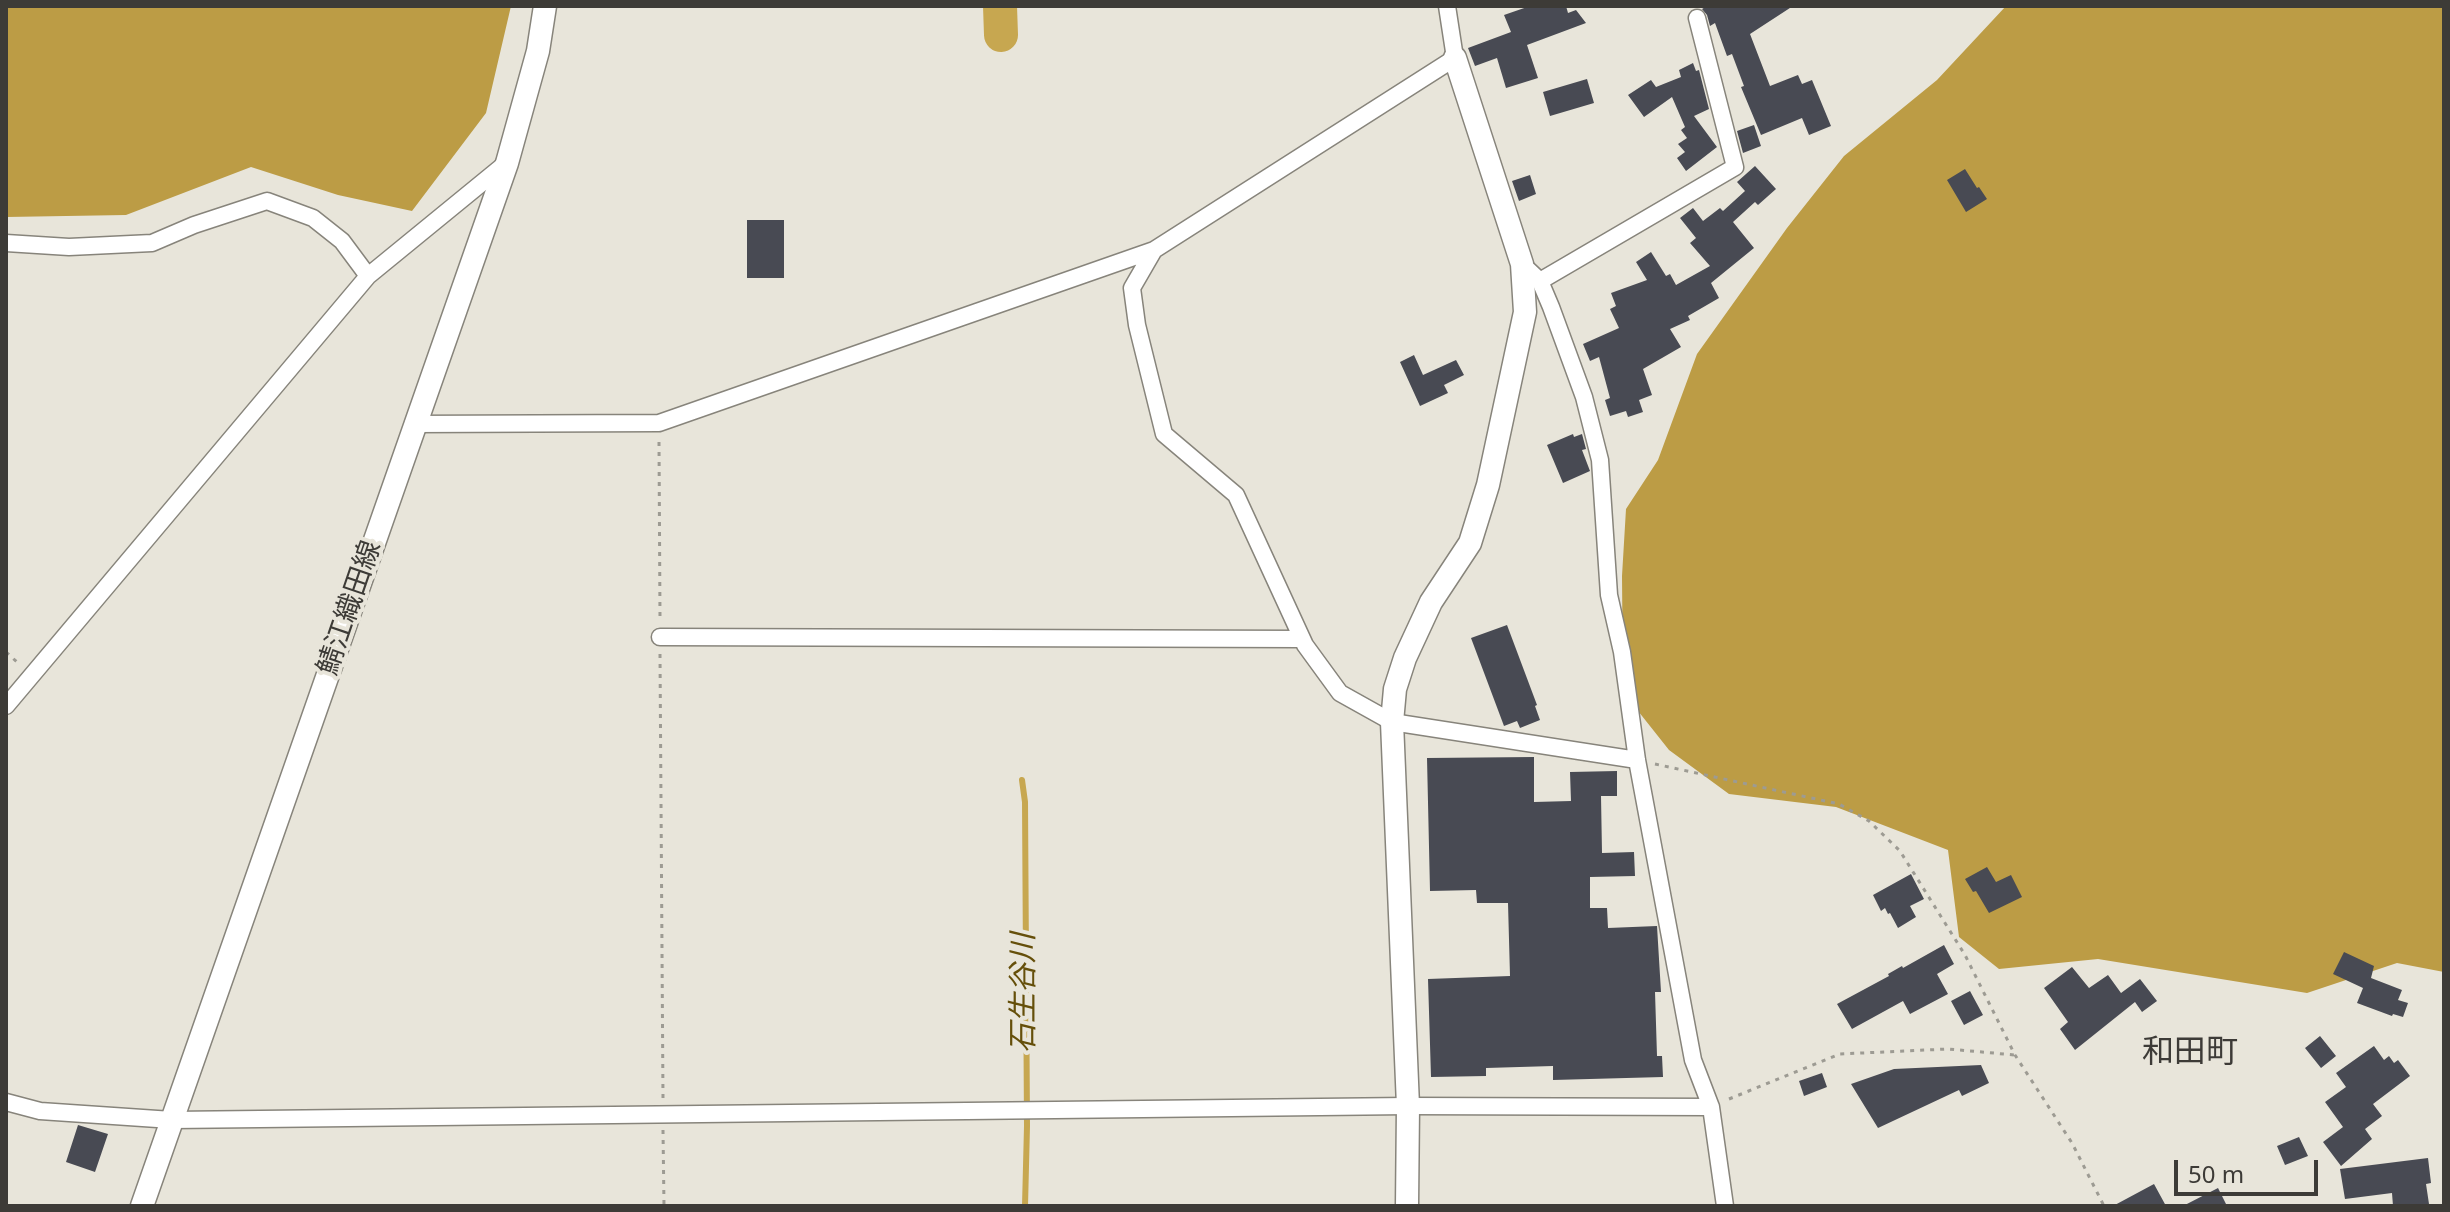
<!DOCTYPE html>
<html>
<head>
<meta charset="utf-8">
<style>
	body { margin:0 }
	#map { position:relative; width:2450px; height:1212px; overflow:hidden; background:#e8e5da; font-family:"Noto Sans",sans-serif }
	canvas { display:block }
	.frame { position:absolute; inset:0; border:8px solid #3d3b37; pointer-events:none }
	.scale { position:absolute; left:2174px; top:1160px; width:144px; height:36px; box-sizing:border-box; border:4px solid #3d3b37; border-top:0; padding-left:10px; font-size:24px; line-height:28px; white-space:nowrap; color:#3d3b37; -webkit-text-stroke:6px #e8e5da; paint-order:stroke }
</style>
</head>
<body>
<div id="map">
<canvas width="2450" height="1212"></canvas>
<div class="frame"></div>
<div class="scale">50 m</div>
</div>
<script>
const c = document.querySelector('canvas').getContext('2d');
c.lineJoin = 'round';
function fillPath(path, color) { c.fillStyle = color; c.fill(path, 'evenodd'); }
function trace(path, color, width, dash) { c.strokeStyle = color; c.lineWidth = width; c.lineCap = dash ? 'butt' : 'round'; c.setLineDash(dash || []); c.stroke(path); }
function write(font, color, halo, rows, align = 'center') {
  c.font = font + ' "Noto Sans","Noto Sans JP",sans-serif'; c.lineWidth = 8; c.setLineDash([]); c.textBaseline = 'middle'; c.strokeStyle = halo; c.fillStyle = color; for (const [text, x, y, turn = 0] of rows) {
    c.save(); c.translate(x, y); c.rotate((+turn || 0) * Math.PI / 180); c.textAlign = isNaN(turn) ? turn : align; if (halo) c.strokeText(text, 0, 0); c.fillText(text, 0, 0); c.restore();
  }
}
const forest = new Path2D(`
	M6 6H511L486 113 412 211 338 195 251 167 126 215 6 217Z
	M2006 6H2444V972L2397 963 2307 993 2098 959 1999 969 1959 937 1948 850 1836 807 1729 794 1669 750 1623 692 1622 576 1626 509 1658 460 1697 354 1787 228 1844 156 1937 80Z`);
const stream = new Path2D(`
	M1022 780 1025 802 1027 1126 1025 1206`);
const river = new Path2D(`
	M1000 6 1001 35`);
const building = new Path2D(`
	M1530 6H1566L1568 13 1576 10 1586 23 1527 45 1538 78 1506 88 1497 58 1475 66 1468 48 1511 32 1504 15Z
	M1707 6H1793L1750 34 1770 86 1798 75 1802 84 1812 80 1831 126 1809 135 1802 118 1761 135 1741 87 1744 86 1732 54 1727 56 1715 23 1710 26 1707 15 1702 9Z
	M1693 63 1696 71 1699 70 1709 109 1694 116 1717 147 1686 171 1677 158 1685 152 1678 144 1687 138 1681 130 1685 127 1672 97 1644 117 1628 95 1651 80 1656 87 1681 77 1679 70Z
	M1587 79 1594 103 1550 116 1543 92Z
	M1754 125 1761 146 1743 153 1737 131Z
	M1755 166 1776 189 1758 205 1755 202 1733 222 1754 248 1711 283 1719 298 1688 316 1690 320 1670 329 1681 347 1643 369 1652 395 1639 400 1643 412 1628 417 1626 411 1610 416 1605 400 1610 398 1599 357 1590 361 1583 344 1619 328 1610 309 1616 306 1611 293 1647 280 1636 262 1651 252 1666 276 1670 274 1676 285 1710 266 1690 243 1696 238 1680 218 1693 208 1703 221 1720 208 1723 211 1745 191 1737 182Z
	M1965 169 1977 188 1979 187 1987 199 1966 212 1947 180Z
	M1530 175 1536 194 1519 201 1512 181Z
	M747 220H784V278H747Z
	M1414 355 1423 375 1456 360 1464 375 1444 385 1448 393 1420 406 1400 362Z
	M1573 434 1574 437 1582 434 1586 449 1582 450 1590 471 1563 483 1547 445Z
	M1507 625 1537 705 1535 706 1540 720 1520 728 1517 721 1504 726 1471 638Z
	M1534 757V802L1571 801 1570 772 1617 771V796H1601L1602 853 1634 852 1635 876 1590 877V908H1607L1608 928 1657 926 1661 992H1655L1657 1056H1662L1663 1077 1553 1080V1066L1486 1068V1076L1431 1077 1428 979 1510 976 1508 903H1477L1476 890 1430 891 1427 758Z
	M1987 867 1996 882 2011 875 2022 897 1989 913 1976 891 1973 892 1965 879Z
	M1911 874 1924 899 1910 906 1916 917 1898 928 1890 913 1888 914 1885 908 1881 911 1873 895Z
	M1944 945 1954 964 1937 974 1948 994 1910 1014 1903 1001 1852 1029 1837 1004 1889 976 1888 974 1902 966 1903 968Z
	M2344 952 2374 966 2371 978 2402 990 2398 1000 2408 1003 2403 1017 2393 1014 2392 1016 2357 1003 2363 988 2333 974Z
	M2072 967 2089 988 2108 975 2121 993 2140 979 2157 1001 2142 1012 2135 1002 2075 1050 2060 1029 2068 1022 2044 988Z
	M1970 991 1983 1015 1964 1025 1951 1001Z
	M2320 1036 2336 1056 2321 1068 2305 1048Z
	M2374 1046 2384 1060 2389 1056 2394 1063 2398 1060 2410 1076 2373 1104 2382 1116 2365 1129 2372 1139 2341 1166 2323 1142 2343 1127 2325 1102 2346 1087 2336 1073Z
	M1981 1065 1989 1083 1962 1096 1959 1090 1878 1128 1851 1084 1894 1069Z
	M1822 1073 1827 1087 1804 1096 1799 1081Z
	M78 1125 108 1134 95 1172 66 1162Z
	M2299 1137 2308 1156 2285 1165 2277 1146Z
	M2428 1158 2431 1183 2426 1184 2429 1204 2393 1206 2392 1193 2345 1199 2340 1169Z
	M2154 1184 2166 1206H2113Z
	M2218 1188 2227 1206H2183Z`);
const path = new Path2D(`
	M659 442 660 618
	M6 652 18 663
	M660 654 663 1098
	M1655 764 1839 804 1869 821 1900 851 1965 955 2015 1055 2072 1143 2104 1206
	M1729 1099 1840 1054 1948 1049 2015 1055
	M663 1130 664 1206`);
const street = new Path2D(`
	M6 243 69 247 152 243 194 225 267 201 313 218 342 241 368 276
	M1154 250 1132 288 1137 325 1164 434 1236 495 1305 645 1340 693 1392 722 1637 760
	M1522 264 1540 281 1551 307 1584 397 1600 460 1609 595 1622 652 1637 760 1693 1060 1711 1107 1725 1206
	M1540 281 1735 167 1697 18
	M413 424 659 423 1154 250 1455 58 1447 6
	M660 637 1302 639
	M6 706 368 276 505 164
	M6 1102 40 1111 172 1120 1408 1106 1711 1107`);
const secondary = new Path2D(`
	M142 1206 507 163 538 51 545 6
	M1407 1206 1408 1106 1392 722 1395 689 1405 658 1431 602 1470 543 1488 485 1525 312 1522 264 1455 58`);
const streetNames = [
	["鯖江織田線",350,608,-71]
];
const waterNames = [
	["石生谷川",1024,993,-90]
];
const quarterNames = [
	["和田町",2190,1053]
];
fillPath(forest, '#bc9c45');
trace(stream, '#c7a750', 6);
trace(river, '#c7a750', 34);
fillPath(building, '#484a53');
trace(street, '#87847b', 19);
trace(secondary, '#87847b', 25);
trace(path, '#9d9b93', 3, [4, 6]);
trace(street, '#fff', 16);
trace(secondary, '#fff', 22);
write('28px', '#3d3b37', '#e8e5da', streetNames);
write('italic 30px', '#654f0a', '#e8e5da', waterNames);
write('32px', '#3d3b37', '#e8e5da', quarterNames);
</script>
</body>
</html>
